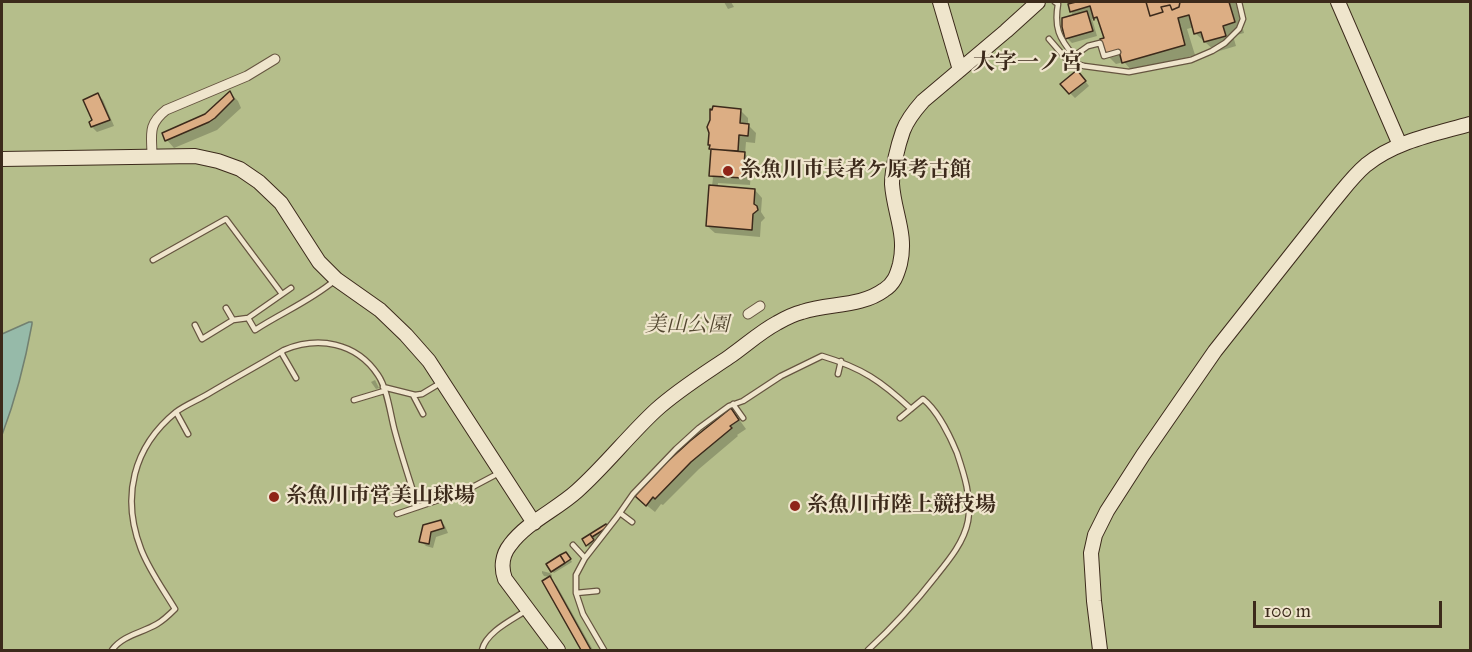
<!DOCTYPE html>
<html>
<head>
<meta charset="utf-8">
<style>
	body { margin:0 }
	#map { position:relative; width:1472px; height:652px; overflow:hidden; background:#e6d7b0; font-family:"IM FELL Great Primer",serif }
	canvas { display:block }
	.frame { position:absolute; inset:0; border:3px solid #3c2a1b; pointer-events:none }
	.scale { position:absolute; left:1253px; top:601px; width:189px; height:27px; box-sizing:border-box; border:3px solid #3c2a1b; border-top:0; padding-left:8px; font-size:18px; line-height:21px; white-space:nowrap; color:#3c2a1b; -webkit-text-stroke:4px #efe5cc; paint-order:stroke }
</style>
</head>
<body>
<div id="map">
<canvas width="1472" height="652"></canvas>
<div class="frame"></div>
<div class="scale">100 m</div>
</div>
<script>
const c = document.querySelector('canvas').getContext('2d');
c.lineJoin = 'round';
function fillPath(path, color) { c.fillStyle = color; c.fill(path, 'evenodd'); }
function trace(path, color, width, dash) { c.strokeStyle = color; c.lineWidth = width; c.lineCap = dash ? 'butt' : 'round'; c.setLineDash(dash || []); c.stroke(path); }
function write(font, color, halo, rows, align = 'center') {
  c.font = font + ' "IM FELL Great Primer","Noto Serif JP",serif'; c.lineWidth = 4.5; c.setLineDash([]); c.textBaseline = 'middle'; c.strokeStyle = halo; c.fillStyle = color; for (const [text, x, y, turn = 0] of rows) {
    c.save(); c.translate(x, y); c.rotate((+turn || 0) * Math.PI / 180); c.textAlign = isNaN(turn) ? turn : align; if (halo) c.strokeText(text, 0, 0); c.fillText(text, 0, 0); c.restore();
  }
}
const green = new Path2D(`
	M2 2H1470V650H2Z`);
const water = new Path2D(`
	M29 322H32V324C25 363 16 398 2 435V334Z`);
const shadow = new Path2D(`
	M724 2H731L734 7 728 9Z
	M1081 2H1241L1242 7 1237 8 1244 33 1233 36 1236 46 1216 52 1195 33 1194 27 1187 29 1195 55 1134 73 1124 62 1116 64 1106 54 1105 39 1101 23 1095 18 1092 19 1097 36 1072 43 1067 38 1073 17 1070 5Z
	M1082 77 1089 86 1075 98 1070 93Z
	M230 93 238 101 241 108 217 130 174 148 167 140 164 133 206 115Z
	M98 95 103 100 114 126 97 132 92 127Z
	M740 110 748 118V125L756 133 755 143 746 142 745 154 752 161 750 185 718 183V188L755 190 762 198 761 212 765 218 761 222 760 237 715 233 707 226 713 178 711 175 712 150 709 145Z
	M375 380 379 388 376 389 371 382Z
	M731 410 738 418 746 429 737 435 738 436 699 469 663 505 661 504 655 512 645 504Z
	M441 521 445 526 448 533 436 537 433 548 426 546 421 541Z
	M606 526 609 530 593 540 594 543 589 547 584 540Z
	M568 555 572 562 554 573 552 571Z
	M542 571 550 573 552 575 551 580 557 586 593 650H583L544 581 551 577 544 576 542 573Z`);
const building = new Path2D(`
	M1076 2H1146L1150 16 1163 12 1161 7 1170 5 1172 10 1179 7 1180 2H1229L1235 22 1223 26 1226 36 1204 42 1201 32 1194 34 1189 15 1178 18 1185 45 1122 63 1119 51 1105 55 1100 39 1104 38 1097 17 1094 18V20L1090 6 1070 12 1068 4Z
	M1146 2H1180L1179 7 1172 10 1170 5 1161 7 1163 12 1150 16Z
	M1087 11 1093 31 1065 39 1062 27V18Z
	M1077 70 1086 81 1069 94 1060 84Z
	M230 91 234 99 215 118 209 122 165 141 162 133 205 114Z
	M98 93 110 120 91 127 89 122 92 120 83 100Z
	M713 106 741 109 740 123 749 124 748 136 739 135 738 151 709 149 710 145H708L709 133 707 127 710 120V109L712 110Z
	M711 149 745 152 743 178 709 176Z
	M709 185 755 189 754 204 757 206 758 210 753 214 752 230 706 226Z
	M731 408 739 420 730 426 732 428 691 462 655 499 653 497 646 506 635 496 667 462 690 441Z
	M441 520 444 528 431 532 429 544 419 542 423 525Z
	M606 524 608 527 592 537 590 534Z
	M590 534 594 540 586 546 582 539Z
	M566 552 571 559 565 563 560 555Z
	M560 555 565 563 551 572 546 564Z
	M550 576 591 650H581L542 581Z`);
const lane = new Path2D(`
	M1055 2 1058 4C1054 28 1059 38 1074 56L1088 46 1100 43 1104 56 1118 52
	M1049 39 1068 61 1084 66 1129 72 1191 60 1212 51 1225 43 1239 29 1243 19 1239 2
	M153 260 226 219 282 294
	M291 288 248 318 255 330C281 313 310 301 334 281
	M226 308 233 320 248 318
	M195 325 202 339 233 320
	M281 352 296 378
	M838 374 841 361
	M383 387 415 395 422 394 442 382
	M413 395 423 414
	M354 400 384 391
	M733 404 743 418
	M176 412 188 434
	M620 513 632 522
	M397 514 465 491 499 473
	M573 545 585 558
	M576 593 597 591
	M112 650C123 635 142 633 157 624 164 620 169 615 175 609 163 589 149 570 141 549 121 497 133 447 176 412 185 405 198 400 208 394 233 379 259 365 284 350 318 336 356 342 378 375 387 388 390 412 394 428 401 455 410 481 418 507
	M482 650C486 632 512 620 527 610
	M604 650 583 614 576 593V575L585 558 617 517 633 494 676 449 699 428 729 406 743 401 781 376 822 356C862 368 881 381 911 409
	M868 650C893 627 915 603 936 576 949 560 964 542 968 521 972 498 964 474 957 453 950 436 937 410 923 399L900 418`);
const street = new Path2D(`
	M152 156C152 135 147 125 166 110L247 76 275 59
	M748 314 760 306`);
const secondary = new Path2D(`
	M940 2 960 70
	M1338 2 1400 145
	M2 159 195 156 218 161 240 169 259 182 281 203 319 262 336 279 380 310 406 335 429 361 534 523
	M558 650 505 579C501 568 502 555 510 545 527 522 556 510 577 491 605 466 628 436 656 410 678 390 704 374 729 357 745 346 760 332 777 323 784 319 794 314 802 312 829 303 861 307 884 290 894 284 897 275 900 264 907 234 894 213 892 184 892 169 898 145 903 131 907 120 915 110 923 101L1006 31 1038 2
	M1100 650 1094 601 1091 553 1095 535 1107 511 1143 455 1215 351 1332 203C1343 190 1353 176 1366 165 1396 141 1435 134 1470 124`);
const markers = [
	[728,171,6,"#8f2418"],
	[274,497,6,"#8f2418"],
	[795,506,6,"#8f2418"]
];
const poiNames = [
	["糸魚川市長者ケ原考古館",740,171],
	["糸魚川市営美山球場",286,497],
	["糸魚川市陸上競技場",807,506]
];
const parkNames = [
	["美山公園",687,326]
];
const neighbourhoodNames = [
	["大字一ノ宮",1028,64]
];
fillPath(green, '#b5be8b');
fillPath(water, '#96baa9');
trace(water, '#728070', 1.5);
fillPath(shadow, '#0003');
fillPath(building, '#dcae84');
trace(building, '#3c2a1b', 1.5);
trace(lane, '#665540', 7);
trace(street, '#665540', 11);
trace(secondary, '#3c2a1b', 16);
trace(lane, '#efe5cc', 4.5);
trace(street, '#efe5cc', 9);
trace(secondary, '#efe5cc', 14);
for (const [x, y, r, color] of markers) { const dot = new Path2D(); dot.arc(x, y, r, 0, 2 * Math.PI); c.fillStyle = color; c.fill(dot); trace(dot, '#efe5cc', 2); }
write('bold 21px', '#3c2a1b', '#efe5cc', poiNames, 'left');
write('italic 21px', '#544831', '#efe5cc', parkNames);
write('bold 22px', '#3c2a1b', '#efe5cc', neighbourhoodNames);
</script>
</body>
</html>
